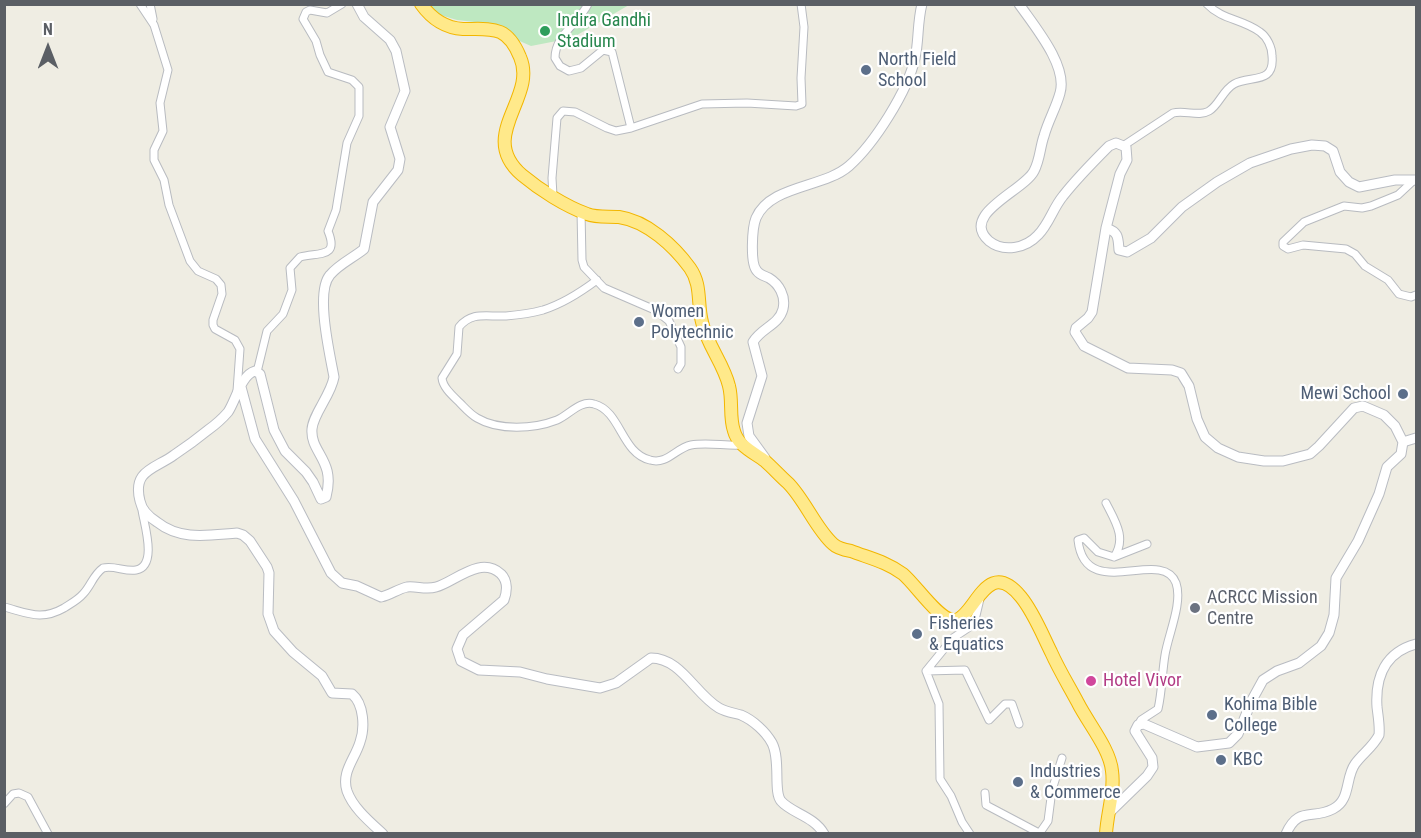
<!DOCTYPE html>
<html>
<head>
<meta charset="utf-8">
<style>
	body { margin:0 }
	#map { position:relative; width:1421px; height:838px; overflow:hidden; background:#efede3; font-family:"Roboto Condensed",sans-serif }
	canvas { display:block }
	.frame { position:absolute; inset:0; border:6px solid #5b5f65; pointer-events:none }
	.north { position:absolute; left:18px; top:18px; width:60px; height:60px; -webkit-text-stroke:4px #fff; paint-order:stroke; rotate:0deg; font-size:16px; font-weight:700; line-height:24px; text-align:center; color:#5b5f65 }
	.north::after { content:''; display:block; margin:auto; width:21px; height:27px; background:#5b5f65; clip-path:polygon(50% 0,100% 100%,50% 72%,0 100%) }
</style>
</head>
<body>
<div id="map">
<canvas width="1421" height="838"></canvas>
<div class="frame"></div>
<div class="north">N</div>
</div>
<script>
const c = document.querySelector('canvas').getContext('2d');
c.lineJoin = 'round';
function fillPath(path, color) { c.fillStyle = color; c.fill(path, 'evenodd'); }
function trace(path, color, width, dash) { c.strokeStyle = color; c.lineWidth = width; c.lineCap = dash ? 'butt' : 'round'; c.setLineDash(dash || []); c.stroke(path); }
function write(font, color, halo, rows, align = 'center') {
  c.font = font + ' "Roboto Condensed",sans-serif'; c.lineWidth = 4.5; c.setLineDash([]); c.textBaseline = 'middle'; c.strokeStyle = halo; c.fillStyle = color; for (const [text, x, y, turn = 0] of rows) {
    c.save(); c.translate(x, y); c.rotate((+turn || 0) * Math.PI / 180); c.textAlign = isNaN(turn) ? turn : align; if (halo) c.strokeText(text, 0, 0); c.fillText(text, 0, 0); c.restore();
  }
}
const green = new Path2D(`
	M430 5H629L572 38 531 46 515 39 500 25 457 20 437 14Z`);
const street = new Path2D(`
	M140 4 154 25 168 70 160 103 163 131 154 150V160L164 180 169 205 190 261 198 271 216 279 221 285 222 294 213 320V325L215 329 235 340 240 349 237 391
	M150 4 153 19
	M588 4C579 23 555 35 555 58L560 66 569 71 581 68 603 50 612 52 631 128
	M1123 146 1173 113C1185 110 1199 117 1209 111 1219 105 1223 90 1234 84 1250 75 1275 85 1272 56 1272 47 1267 37 1260 32 1243 19 1222 20 1207 4
	M1413 181 1398 195 1371 206 1362 208 1344 206 1304 222 1283 242V246L1288 249 1303 245 1346 249 1355 254 1365 266 1388 280 1399 294 1411 297 1416 295
	M553 196 552 178 557 118 563 111 575 112 607 128 616 131 631 128 702 104 747 103 796 106 802 104 801 78 804 27 801 4
	M581 211 582 260 584 267 604 288 655 310 669 321 681 347V364L678 369
	M597 280C581 292 562 304 543 310 532 313 518 315 506 316 487 317 472 311 459 327L457 354 442 378C443 388 453 396 460 403 465 408 470 414 477 418 499 431 534 429 557 420 569 415 580 400 594 404 621 411 621 453 650 460 667 465 676 448 691 445 707 442 725 446 741 445
	M257 372 267 331 283 314 292 290 290 268 300 257C320 252 339 258 328 231L336 210 347 143 359 116V87L352 80 328 72 320 55 316 41 303 19 306 12 310 10 327 13 342 4
	M1106 503C1115 521 1127 538 1114 557
	M4 607C28 613 41 621 64 608 70 604 78 600 83 594 91 586 93 575 103 568 114 565 125 572 136 570 158 566 144 524 142 510
	M926 671 965 670 989 720 1005 704H1012L1019 724
	M1138 725 1141 720 1158 709C1162 692 1162 673 1165 655 1168 635 1183 603 1176 583 1162 546 1085 604 1078 540L1084 538 1098 552 1114 557 1147 544
	M985 793 986 805 1039 833
	M4 804 13 794 19 793 28 797 48 834
	M970 834 962 822 951 796 940 779 939 704 926 671 953 638 974 624 980 599
	M1039 834 1048 821 1052 790 1062 758`);
const secondary = new Path2D(`
	M357 4 364 17 390 40 396 51 405 91 390 127 400 159 398 170 373 202 364 249C353 258 339 264 330 275 315 292 330 355 334 377 331 395 313 414 312 429 310 453 336 460 326 497L321 499 313 482 306 472 285 451 274 430 260 374 255 371C241 375 236 400 228 412 222 419 215 425 208 430 197 439 186 447 174 455 155 469 132 470 140 501 142 511 149 517 157 522 181 541 209 535 237 533L243 535 250 541 267 567 269 573 268 614 274 631 293 652 322 676 332 693 352 694C364 704 365 728 360 742 355 759 341 772 347 791 353 808 370 822 383 834
	M1019 4C1035 27 1068 66 1060 93 1056 108 1048 121 1044 136 1040 147 1040 160 1034 171 1024 191 959 214 989 241 1004 253 1026 248 1038 235 1049 224 1053 208 1063 196 1077 178 1093 162 1109 146L1116 143 1126 147 1127 160 1120 174 1106 228C1119 232 1118 238 1119 250L1127 252 1151 238 1182 207 1217 182 1250 163 1291 149 1312 145 1325 146 1333 151 1340 172 1349 182 1359 187 1395 180H1416
	M1106 228 1092 312 1088 318 1076 328 1075 332 1084 346 1128 368 1172 370 1181 373 1189 386 1197 419 1205 437 1218 448 1238 457 1264 461H1283L1310 454 1319 446 1354 408 1363 406 1384 415 1395 426 1403 442 1401 454 1387 467 1379 494 1358 541 1336 578 1334 615 1329 633 1321 646 1299 663 1277 671 1263 680 1252 700 1238 734 1229 743 1197 747 1144 724 1138 725 1135 731 1152 758 1153 767 1147 776 1108 814
	M241 387 255 439 294 501 331 573 342 583 357 586 381 597C390 595 398 589 407 587 417 586 426 590 436 587 455 582 480 555 501 574 508 581 507 592 504 600L463 635 457 649 461 661 479 670 520 672 547 679 600 688 616 683 651 658C681 658 695 694 719 708 726 712 734 713 741 715 753 720 766 732 772 743 781 760 773 792 781 801 791 813 814 816 824 834
	M1403 442 1416 438
	M765 458 749 436 747 423 762 376 753 342C761 328 779 325 783 309 786 296 779 284 769 278 765 276 760 275 757 271 750 264 752 228 756 218 770 185 824 188 849 166 874 144 908 91 915 58 919 41 917 24 922 4
	M1286 834C1298 806 1312 820 1333 809 1351 800 1345 778 1355 764 1362 754 1373 747 1379 735 1380 726 1378 716 1377 707 1375 676 1386 652 1416 644`);
const highway = new Path2D(`
	M421 4C431 18 445 28 463 29 492 29 507 25 520 57 538 98 476 135 522 175 540 190 565 206 587 214 597 218 609 216 619 217 647 221 674 246 690 268 702 285 697 303 702 322 707 345 724 364 729 386 733 401 729 417 734 431 738 446 753 452 765 461 773 468 780 476 788 483 805 500 816 529 833 544 837 548 845 550 851 551 869 558 887 562 903 574 916 585 938 619 953 620 974 622 985 553 1021 597 1034 613 1042 634 1051 652 1059 670 1069 686 1078 703 1088 723 1110 749 1112 771 1115 792 1107 813 1106 834`);
const markers = [
	[545,31,6,"#2e9e5b"],
	[866,70,6,"#5c6f8a"],
	[639,322,6,"#5c6f8a"],
	[1403,394,6,"#5c6f8a"],
	[1195,608,6,"#6b7280"],
	[917,634,6,"#5c6f8a"],
	[1091,681,6,"#d1479c"],
	[1212,715,6,"#5c6f8a"],
	[1221,760,6,"#5c6f8a"],
	[1018,782,6,"#5c6f8a"]
];
const leisureNames = [
	["Indira Gandhi",557,21],
	["Stadium",557,42]
];
const serviceNames = [
	["North Field",878,60],
	["School",878,81],
	["Women",651,312],
	["Polytechnic",651,333],
	["Mewi School",1391,394,"right"],
	["Fisheries",929,624],
	["& Equatics",929,645],
	["Kohima Bible",1224,705],
	["College",1224,726],
	["KBC",1233,760],
	["Industries",1030,772],
	["& Commerce",1030,793]
];
const worshipNames = [
	["ACRCC Mission",1207,598],
	["Centre",1207,619]
];
const hotelNames = [
	["Hotel Vivor",1103,681]
];
fillPath(green, '#bee8c1');
trace(street, '#b8bbc0', 9);
trace(secondary, '#b9bcc2', 11);
trace(highway, '#f2b600', 14);
trace(street, '#fff', 7);
trace(secondary, '#fff', 9);
trace(highway, '#ffe98a', 12);
for (const [x, y, r, color] of markers) { const dot = new Path2D(); dot.arc(x, y, r, 0, 2 * Math.PI); c.fillStyle = color; c.fill(dot); trace(dot, '#fff', 2); }
write('18px', '#27864d', '#fff', leisureNames, 'left');
write('18px', '#4e5e75', '#fff', serviceNames, 'left');
write('18px', '#5b616d', '#fff', worshipNames, 'left');
write('18px', '#b23c85', '#fff', hotelNames, 'left');
</script>
</body>
</html>
